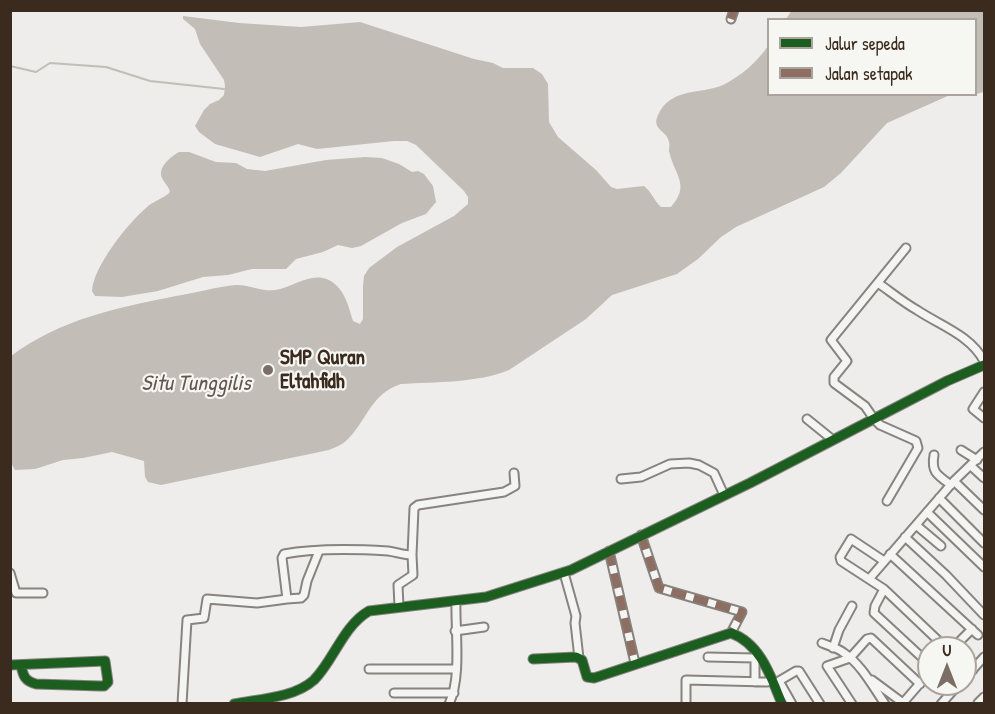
<!DOCTYPE html>
<html>
<head>
<meta charset="utf-8">
<style>
	body { margin:0 }
	#map { position:relative; width:995px; height:714px; overflow:hidden; background:#eeedeb; font-family:"Patrick Hand",sans-serif }
	canvas { display:block }
	.frame { position:absolute; inset:0; border:12px solid #3b2a1e; pointer-events:none }
	.legend { position:absolute; left:767px; top:18px; width:210px; height:78px; box-sizing:border-box; background:#f6f6f2; border:2px solid #aba49d; margin:0; padding:8px 10px; list-style:none; font-size:18px; color:#3b2a1e }
	.legend li { display:flex; align-items:center; gap:12px; height:30px }
	.legend b { width:30px; border:2px solid #aba49d }
	.north { position:absolute; left:917px; top:636px; width:60px; height:60px; box-sizing:border-box; background:#f6f6f2; border:2px solid #aba49d; border-radius:50%; rotate:0deg; font-size:16px; font-weight:700; line-height:24px; text-align:center; color:#3b2a1e }
	.north::after { content:''; display:block; margin:auto; width:21px; height:27px; background:#7a6e66; clip-path:polygon(50% 0,100% 100%,50% 72%,0 100%) }
</style>
</head>
<body>
<div id="map">
<canvas width="995" height="714"></canvas>
<div class="frame"></div>
<ul class="legend">
<li><b style="height:8px;background:#1b5e20"></b>Jalur sepeda</li>
<li><b style="height:8px;background:#8d6e63"></b>Jalan setapak</li>
</ul>
<div class="north">U</div>
</div>
<script>
const c = document.querySelector('canvas').getContext('2d');
c.lineJoin = 'round';
function fillPath(path, color) { c.fillStyle = color; c.fill(path, 'evenodd'); }
function trace(path, color, width, dash) { c.strokeStyle = color; c.lineWidth = width; c.lineCap = dash ? 'butt' : 'round'; c.setLineDash(dash || []); c.stroke(path); }
function write(font, color, halo, rows, align = 'center') {
  c.font = font + ' "Patrick Hand",sans-serif'; c.lineWidth = 4.5; c.setLineDash([]); c.textBaseline = 'middle'; c.strokeStyle = halo; c.fillStyle = color; for (const [text, x, y, turn = 0] of rows) {
    c.save(); c.translate(x, y); c.rotate((+turn || 0) * Math.PI / 180); c.textAlign = isNaN(turn) ? turn : align; if (halo) c.strokeText(text, 0, 0); c.fillText(text, 0, 0); c.restore();
  }
}
const water = new Path2D(`
	M792 10 984 11V92L976 94V20L786 19Z
	M183 16 239 23 301 27 360 22 474 59 493 63 503 68H533L542 74 548 84 549 122 558 137 596 170 611 187 617 189 644 186C652 192 654 201 661 207H671C691 184 674 175 669 151 669 148 670 145 669 142 667 130 651 130 658 115 671 87 699 95 723 85 741 76 757 62 768 46V94L950 95 887 123 841 173 824 187 736 227 721 237 698 259 677 274 612 295 586 319 509 370C478 383 434 382 401 384 371 394 368 418 349 438 344 444 336 447 329 450L161 485 148 482 145 477 144 461 112 452 83 458 63 460 35 469 15 470 10 461 11 356C61 319 116 308 176 296 196 293 215 287 235 285 248 284 262 292 275 290 291 288 306 275 323 278 343 283 348 304 353 321L360 324 363 319V286L364 276 369 268 397 247 454 216 468 204V197L464 191 416 145 407 141H394L317 149 298 144 260 157 215 144 199 132 195 126 204 110 210 104 219 100 224 95 225 86 224 80 200 44 195 29 183 19Z
	M179 152H189L216 162 236 163 247 169 265 171 326 160 365 157 382 158 399 164 412 172 418 171 424 174 433 186 436 202 426 214 402 223 361 246 352 248 338 245 323 252 296 259 286 269H252L228 275 203 277 158 291 122 297 95 296 92 291C93 267 128 223 146 208 153 201 163 199 170 192 169 186 162 181 161 175 160 165 172 156 179 152Z`);
const stream = new Path2D(`
	M10 66 36 72 50 63 106 67 150 81 224 89`);
const street = new Path2D(`
	M731 19 734 10
	M878 283C891 292 903 302 917 310 941 326 970 335 984 361
	M984 392 973 409 984 418
	M807 419 833 440
	M961 450 977 460
	M934 455C931 472 937 475 951 485
	M971 466 984 478
	M621 479 641 477 670 464 689 463 699 465 714 473 724 495
	M954 481 984 510
	M939 498 984 543
	M887 501 918 448 916 441 880 425 874 419 865 406 834 383V377L847 361 831 340 906 248
	M927 512 984 567
	M916 525 941 546
	M641 535 659 588 742 612 731 633
	M905 537 946 575 984 615
	M609 551 635 663
	M890 554 978 635
	M412 555 414 508 418 505 504 492 515 486 514 473
	M884 561 851 539 840 557 841 561 884 589 946 648
	M10 573 16 593H43
	M564 573 576 616 575 623 579 658
	M870 578 954 481 984 452
	M884 589 875 606 874 613 929 664
	M287 599 301 598 304 595 307 581 319 551
	M455 631 484 627
	M822 643C829 646 838 648 844 653 862 665 873 687 885 704
	M833 648 839 630 852 606
	M953 648 972 629
	M708 657 755 658V682
	M533 659 576 657 582 660 587 677 594 678 731 633C761 644 771 677 782 704
	M965 664 973 670
	M10 665 105 661 108 682 104 686H100L36 684C25 681 23 676 21 665
	M369 669H456
	M965 678 984 657
	M872 680 903 703
	M394 693H454
	M978 703 984 697
	M182 704 187 620 204 618 207 599 257 603 287 599 282 558 284 554C316 548 355 549 388 551 396 552 404 555 412 555L413 575 398 585 399 607
	M234 704C259 699 294 698 314 680 334 660 343 626 369 611L486 597 571 570 750 483 947 381 984 365
	M449 704C462 677 455 631 456 601
	M686 704V680L767 682
	M792 704 779 681 796 671H799L820 704
	M852 704 827 666 850 658 867 639 871 638 920 684
	M902 704 929 673
	M941 704 959 684`);
const quiet = new Path2D(`
	M731 19 734 10
	M641 535 659 588 742 612 731 633
	M609 551 635 663`);
const cycleway = new Path2D(`
	M533 659 576 657 582 660 587 677 594 678 731 633C761 644 771 677 782 704
	M10 665 105 661 108 682 104 686H100L36 684C25 681 23 676 21 665
	M234 704C259 699 294 698 314 680 334 660 343 626 369 611L486 597 571 570 750 483 947 381 984 365`);
const markers = [
	[268,370,6,"#7a6e66"]
];
const poiNames = [
	["SMP Quran",280,358],
	["Eltahfidh",280,382]
];
const waterNames = [
	["Situ Tunggilis",196,384]
];
fillPath(water, '#c2bdb7');
trace(stream, '#c2bdb7', 2);
trace(street, '#87837f', 11);
trace(street, '#f4f4f2', 7);
trace(quiet, '#8d6e63', 8, [15, 8]);
trace(cycleway, '#1b5e20', 9);
for (const [x, y, r, color] of markers) { const dot = new Path2D(); dot.arc(x, y, r, 0, 2 * Math.PI); c.fillStyle = color; c.fill(dot); trace(dot, '#f6f6f2', 2); }
write('bold 21px', '#3b2a1e', '#f6f6f2', poiNames, 'left');
write('italic 22px', '#64564c', '#f6f6f2', waterNames);
</script>
</body>
</html>
